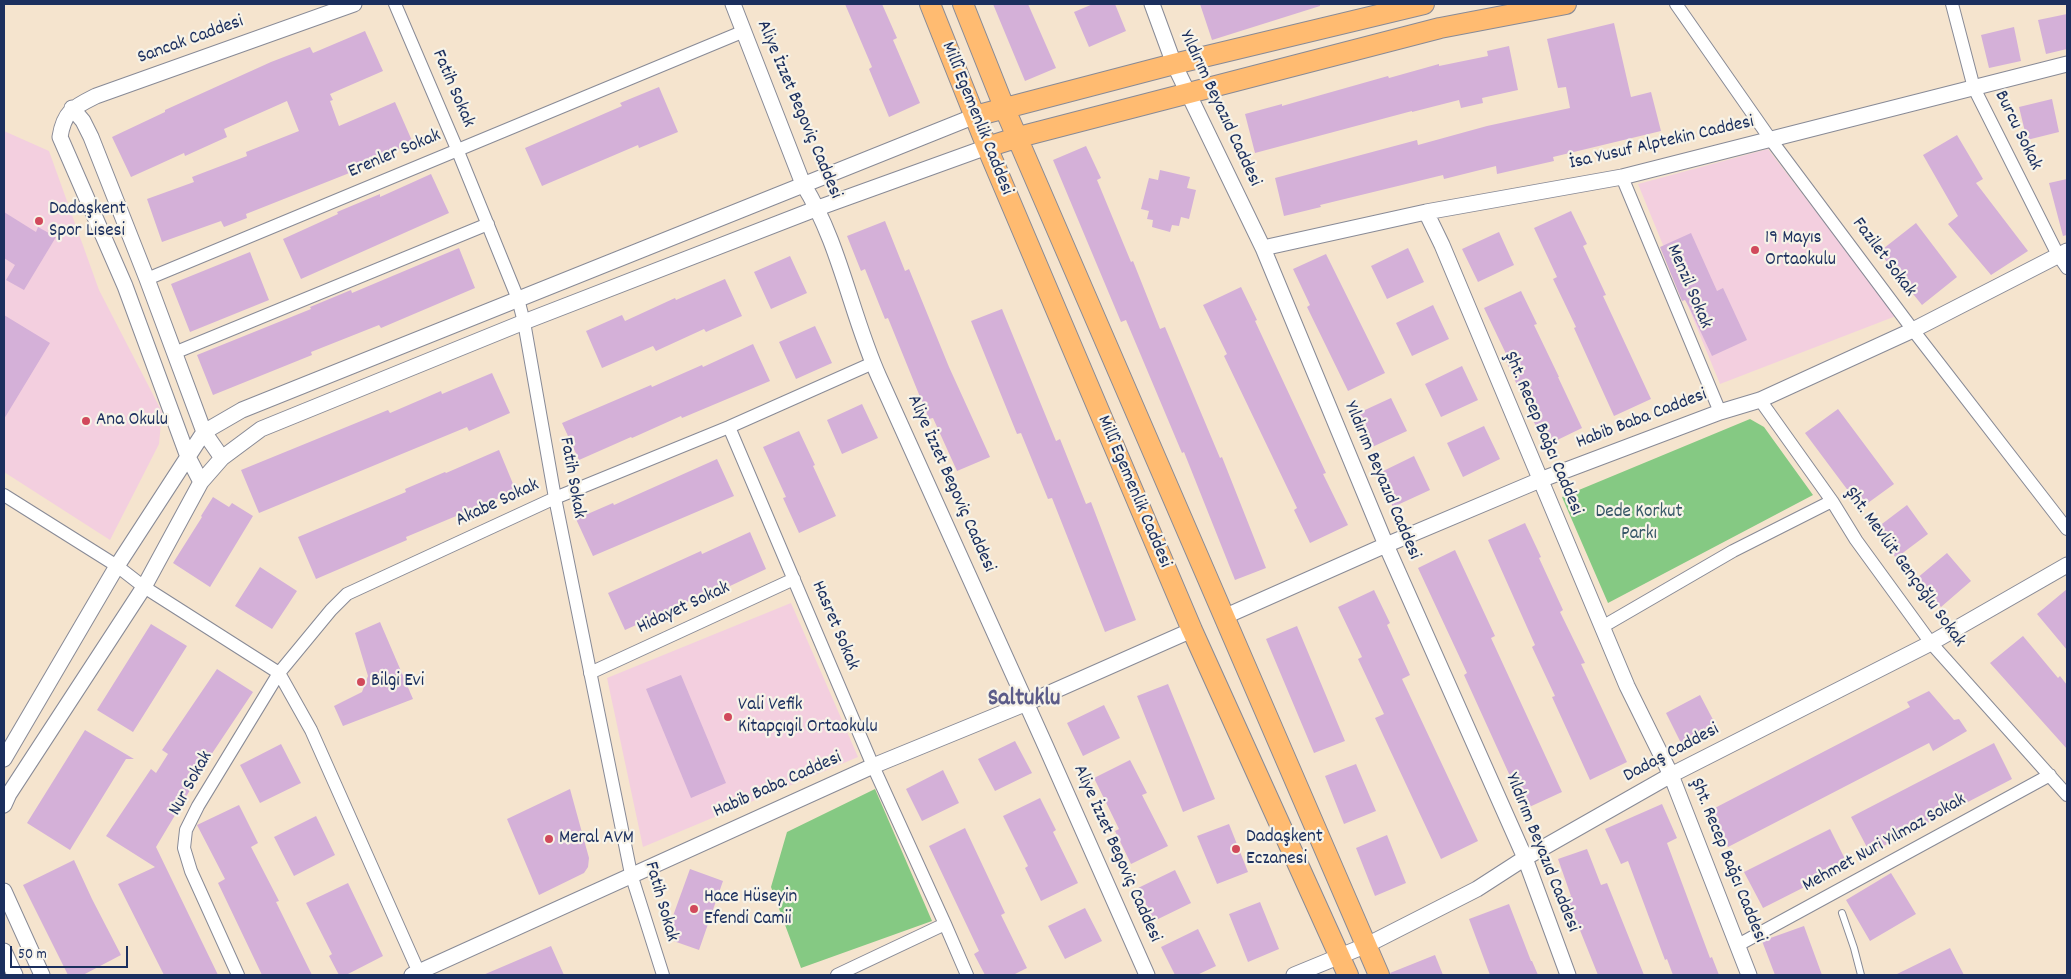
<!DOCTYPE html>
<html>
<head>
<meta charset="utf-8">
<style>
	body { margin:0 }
	#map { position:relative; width:2071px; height:979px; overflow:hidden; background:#f5e4ce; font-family:Dekko,sans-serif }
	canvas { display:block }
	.frame { position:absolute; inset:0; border:5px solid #1b2f5e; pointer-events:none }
	.scale { position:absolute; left:10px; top:946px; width:118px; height:22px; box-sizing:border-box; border:2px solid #1b2f5e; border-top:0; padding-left:6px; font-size:15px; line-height:18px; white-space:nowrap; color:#1b2f5e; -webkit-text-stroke:4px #f7f3e8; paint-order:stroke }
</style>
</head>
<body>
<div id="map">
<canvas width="2071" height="979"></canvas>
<div class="frame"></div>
<div class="scale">50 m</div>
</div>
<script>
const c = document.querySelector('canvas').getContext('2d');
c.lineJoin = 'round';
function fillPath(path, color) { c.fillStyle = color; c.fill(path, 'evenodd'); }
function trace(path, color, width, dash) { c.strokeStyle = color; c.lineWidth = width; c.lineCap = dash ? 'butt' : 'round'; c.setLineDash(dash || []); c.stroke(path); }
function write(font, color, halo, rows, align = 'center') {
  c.font = font + ' Dekko,sans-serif'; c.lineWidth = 4.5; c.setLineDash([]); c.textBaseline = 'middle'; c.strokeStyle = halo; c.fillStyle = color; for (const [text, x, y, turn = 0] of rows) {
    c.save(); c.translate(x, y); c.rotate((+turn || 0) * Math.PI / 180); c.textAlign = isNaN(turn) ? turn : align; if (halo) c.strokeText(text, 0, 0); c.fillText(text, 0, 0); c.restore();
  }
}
const built = new Path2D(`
	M4 131 49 151 99 290 162 412 159 444 110 540 4 472Z
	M1768 149 1896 316 1720 384 1638 184Z
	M791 603 858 757 643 847 607 678Z`);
const green = new Path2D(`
	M1750 419 1764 427 1813 495 1608 603 1562 497Z
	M875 789 932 921 801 968 771 887 787 832Z`);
const building = new Path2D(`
	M845 4H882L897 38 893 40 920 103 889 117 869 69 872 67Z
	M993 4H1028L1056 68 1025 81Z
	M1093 4H1115L1126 31 1089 47 1074 12Z
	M1200 4H1320V6L1212 40Z
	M2067 14V49L2046 54 2038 20Z
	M1614 23 1631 97 1651 92 1661 131 1553 157 1554 161 1497 174 1496 166 1444 179 1443 175 1320 205 1321 207 1284 216 1275 178 1417 140 1418 145 1487 126 1570 108 1566 87 1558 88 1547 39Z
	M2014 27 2021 61 1989 68 1981 35Z
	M365 31 383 71 330 94 333 100 330 101 339 126 395 102 413 143 356 168 357 170 246 214 247 218 224 227 221 221 162 242 147 199 194 182 192 177 247 156 246 152 299 131 287 101 224 129 227 137 185 156 184 153 131 177 112 137 165 112V110L271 62 310 47 313 53Z
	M1509 46 1518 90 1482 98 1483 103 1461 108 1459 100 1412 112V111L1255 153 1245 114 1282 104V106L1388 76 1389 78 1439 64V66L1488 56 1487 51Z
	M659 87 678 132 639 148 638 145 542 186 525 148 622 106 620 103Z
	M2052 99 2059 132 2027 140 2019 107Z
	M1957 135 1983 179 1976 183 2028 251 1991 275 1948 224 1958 216 1923 155Z
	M1086 146 1101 178 1097 180 1131 262 1133 261 1160 329 1165 327 1220 458 1222 457 1266 568 1235 580 1184 452 1182 453 1126 320 1121 322 1053 160Z
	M1160 170 1190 177 1187 188 1196 190 1189 219 1181 217 1179 226 1172 225 1170 232 1152 227 1153 220 1147 219 1149 211 1141 209 1149 178 1158 180Z
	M431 174 449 213 301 279 283 239 338 214 337 212 380 194V197Z
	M2067 179V235L2063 236 2049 183Z
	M1571 211 1587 244 1583 246 1606 295 1603 296 1651 399 1614 416 1574 328 1576 327 1553 279 1557 277 1534 228Z
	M4 212 36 232 38 227 56 237 24 290 6 280 15 265 4 258Z
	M885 221 905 271 909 269 949 367 990 457 957 471 933 418 929 419 888 318 885 319 865 269 861 271 847 236Z
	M1916 223 1957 277 1922 305 1879 252Z
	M1499 232 1514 265 1478 282 1462 249Z
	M1691 233 1717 291 1723 288 1747 340 1712 356 1689 307 1685 300 1682 301 1660 247Z
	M459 248 475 288 381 328 379 325 311 352 312 355 213 395 197 355 311 309 310 307 351 290 352 293Z
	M1408 248 1424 282 1387 299 1371 266Z
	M250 252 269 300 190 332 171 284Z
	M1326 254 1385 373 1348 391 1307 307 1310 305 1293 269Z
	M790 256 807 293 771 309 754 272Z
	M725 279 742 316 706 332 704 329 656 351 653 346 602 368 586 331 622 315 625 321 675 298 676 300Z
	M1241 287 1257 320 1255 321 1326 473 1323 474 1348 525 1310 543 1294 510 1297 508 1224 356 1227 354 1203 305Z
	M1521 291 1537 324 1534 325 1559 377H1558L1582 428 1545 446 1506 361 1509 360 1484 308Z
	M1433 305 1449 339 1412 356 1396 323Z
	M1002 309 1056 441 1060 439 1086 504 1091 502 1136 620 1105 632 1052 498 1048 499 1021 433 1017 434 971 321Z
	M4 315 50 343 4 419Z
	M815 326 832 363 796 379 779 342Z
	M753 344 770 381 682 418 681 416 632 438 631 437 579 460 562 423 651 385 652 387 702 365 703 367Z
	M1462 366 1478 400 1441 417 1425 384Z
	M492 373 510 413 469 431 467 427 259 513 241 470 388 410 390 413 441 391 442 394Z
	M1391 398 1407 431 1370 448 1354 415Z
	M862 404 878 438 842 454 827 420Z
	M1838 409 1894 484 1861 508 1805 433Z
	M1484 426 1500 459 1463 477 1447 443Z
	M799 431 815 465 813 466 836 516 799 533 783 498 786 497 763 447Z
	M499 450 516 491 406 537 407 540 316 579 298 537 406 492 405 489 445 472 446 473Z
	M1414 456 1430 490 1393 507 1377 474Z
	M717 459 734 496 593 556 576 519 613 503 614 505Z
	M213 497 229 507 232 503 253 516 210 587 173 563 202 517 201 516Z
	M1907 505 1928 534 1896 558 1874 530Z
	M1525 523 1541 557 1539 558 1563 610 1560 612 1585 663 1581 664 1627 762 1590 780 1552 697 1555 696 1532 647 1535 645 1488 540Z
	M750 532 766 569 730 586 729 583 625 630 608 593 701 551 702 554Z
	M1455 550 1495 636 1491 638 1562 792 1525 809 1464 675 1467 673 1418 568Z
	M1947 553 1971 581 1941 607 1916 579Z
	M260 567 297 591 272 629 235 606Z
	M2067 589V650L2037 614Z
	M1374 590 1390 623 1387 625 1410 675 1402 679 1478 841 1441 859 1375 718 1384 714 1358 659 1362 657 1338 607Z
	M380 622 413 699 343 726 334 706 362 692 368 676 355 633Z
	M151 624 187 646 133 732 97 710Z
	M1297 626 1345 741 1314 753 1266 639Z
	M2023 636 2058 678 2060 676 2067 685V749L1990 663Z
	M217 669 253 692 211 755 156 847 218 975H164L118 884 155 867 106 836 151 769 156 773 168 754 162 750Z
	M681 675 726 783 691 798 646 689Z
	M1168 684 1215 799 1183 812 1137 696Z
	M1929 691 1954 720 1959 719 1967 731 1933 751 1929 743 1728 847 1709 811 1910 707 1907 702Z
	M1700 695 1719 731 1684 749 1666 713Z
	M1104 705 1120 738 1083 756 1067 723Z
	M85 730 134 759H126L70 850 27 823Z
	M1015 741 1032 773 995 791 978 759Z
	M1994 743 2012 779 1870 853 1851 817Z
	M281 744 301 783 260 803 240 765Z
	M1130 760 1147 793 1142 795 1168 846 1131 864 1115 831 1119 829 1094 778Z
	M1356 764 1376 811 1344 824 1325 776Z
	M943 770 959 803 922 821 906 789Z
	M570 789 589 858 588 867 584 873 539 895 507 819Z
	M1040 798 1056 830 1053 832 1078 883 1041 901 1025 868 1028 866 1003 816Z
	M1662 804 1677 838 1667 843 1710 958 1712 957 1719 975H1673L1667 959 1665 960 1628 861 1621 864 1605 829Z
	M239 805 258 843 251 847 279 901 276 902 312 975H262L218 883 225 879 197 825Z
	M316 816 335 855 294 876 274 837Z
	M1229 824 1248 872 1217 884 1197 836Z
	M965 828 1005 913 1001 915 1027 968 1013 975H985L974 954 979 951 929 846Z
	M1830 829 1848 865 1763 908 1744 872Z
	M1387 835 1406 883 1375 896 1356 848Z
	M1587 849 1601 885 1607 883 1644 975H1598L1567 898 1571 896 1558 859Z
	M74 860 92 899 121 955 83 975H68L23 885Z
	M690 869 723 881 699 950 665 938Z
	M1175 870 1191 903 1154 921 1138 888Z
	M1891 873 1916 914 1870 941 1846 900Z
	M348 883 383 956 346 975H339L329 956 332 954 306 903Z
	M1260 902 1279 949 1248 962 1229 914Z
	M1509 904 1531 961H1532L1538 975H1490L1469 919Z
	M1085 908 1102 941 1065 959 1048 926Z
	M1804 926 1822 975H1775L1762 941Z
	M1198 929 1216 966 1197 975H1175L1161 947Z
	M551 946 564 975H483Z
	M1950 948 1964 975H1895Z
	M1435 955 1443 975H1391L1390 973Z`);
const service = new Path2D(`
	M1842 913 1854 948 1861 975`);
const minor = new Path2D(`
	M395 4 457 149 518 299 524 322 555 498 631 874 663 975
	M1676 4 1771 140 1913 330 2067 529
	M1952 4 1974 88 2058 255 2067 268
	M1622 177 1720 412
	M147 279 742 32
	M174 353 488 224
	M1760 400 1832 501 1856 540 1931 643 2067 795
	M729 427 873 766 945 924 967 975
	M4 495 117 566 144 587 279 673 311 730 420 975
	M1602 627 1733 551 1832 501
	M590 673 794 579
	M1738 945 2050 775
	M238 975 191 871 184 848 186 830 198 806 279 673 331 610 347 594 555 498 729 427 873 363
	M837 975 945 924`);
const tertiary = new Path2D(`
	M733 4 803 184C840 243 851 315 879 377 970 576 1059 775 1147 975
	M1152 4 1174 64 1263 248 1386 545 1525 858 1568 975
	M72 108 83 121 91 137 147 279 204 432 222 458
	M1426 212 1442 245 1627 686 1671 775 1749 975
	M1263 248 1426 212 1622 177 2067 64
	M201 482 188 457 125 286 60 137C64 111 74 107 96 96L354 4
	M1226 616 1386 545 1540 480 1720 412 1760 400 1913 330 2067 251
	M4 759 117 566 204 432 242 410 975 116
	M4 805 9 794 144 587 201 482 222 458 261 429 524 322 818 208 987 147
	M4 891 42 975
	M4 951 15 975
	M412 975 873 766 1027 703 1192 630
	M1294 975 1367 945 1477 889 1525 858 1671 775 1931 643 2067 565`);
const primary = new Path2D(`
	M930 4 987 147 1192 630 1348 975
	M963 4 1004 107 1379 975
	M975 116 1174 64 1424 4
	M987 147 1019 137 1440 28 1566 4`);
const markers = [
	[39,221,5,"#d1495b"],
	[1755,250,5,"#d1495b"],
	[86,421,5,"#d1495b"],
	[361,682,5,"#d1495b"],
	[728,717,5,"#d1495b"],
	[549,839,5,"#d1495b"],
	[1236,849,5,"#d1495b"],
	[694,909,5,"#d1495b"]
];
const streetNames = [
	["Sancak Caddesi",191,41,-20],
	["Fatih Sokak",452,89,67],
	["Yıldırım Beyazıd Caddesi",1219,109,65],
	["Aliye İzzet Begoviç Caddesi",798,110,67],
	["Millî Egemenlik Caddesi",976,119,68],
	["Burcu Sokak",2017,131,64],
	["İsa Yusuf Alptekin Caddesi",1662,144,-13],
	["Erenler Sokak",395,155,-23],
	["Fazilet Sokak",1883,258,53],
	["Menzil Sokak",1688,287,67],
	["Habib Baba Caddesi",1642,420,-21],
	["Şht. Recep Bağcı Caddesi",1542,434,67],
	["Fatih Sokak",571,478,80],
	["Yıldırım Beyazıd Caddesi",1381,481,67],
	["Aliye İzzet Begoviç Caddesi",950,484,66],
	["Millî Egemenlik Caddesi",1133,492,67],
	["Akabe Sokak",498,504,-25],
	["Şht. Mevlüt Gençoğlu Sokak",1904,568,54],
	["Hidayet Sokak",684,609,-25],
	["Hasret Sokak",834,626,67],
	["Dadaş Caddesi",1672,754,-28],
	["Nur Sokak",192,784,-61],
	["Habib Baba Caddesi",778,786,-24],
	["Mehmet Nuri Yılmaz Sokak",1885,844,-29],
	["Yıldırım Beyazıd Caddesi",1541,853,68],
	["Aliye İzzet Begoviç Caddesi",1116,854,66],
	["Şht. Recep Bağcı Caddesi",1727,861,68],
	["Fatih Sokak",660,902,74]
];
const poiNames = [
	["Dadaşkent",49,210],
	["Spor Lisesi",49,232],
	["19 Mayıs",1765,239],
	["Ortaokulu",1765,261],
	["Ana Okulu",96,421],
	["Bilgi Evi",371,682],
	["Vali Vefik",738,706],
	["Kitapçıgil Ortaokulu",738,728],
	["Dadaşkent",1246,838],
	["Eczanesi",1246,860],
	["Meral AVM",559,839],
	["Hace Hüseyin",704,898],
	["Efendi Camii",704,920]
];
const parkNames = [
	["Dede Korkut",1639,513],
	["Parkı",1639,535]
];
const districtNames = [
	["Saltuklu",1024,701]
];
fillPath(built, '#f3cfdf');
fillPath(green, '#85c983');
fillPath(building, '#d4b0d8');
trace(service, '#888a96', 8);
trace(minor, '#888a96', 14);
trace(tertiary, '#888a96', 17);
trace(primary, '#888a96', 22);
trace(service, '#fff', 6);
trace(minor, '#fff', 12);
trace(tertiary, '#fff', 15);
trace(primary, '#ffbb71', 20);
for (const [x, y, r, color] of markers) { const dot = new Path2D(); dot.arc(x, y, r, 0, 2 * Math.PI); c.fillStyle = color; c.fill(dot); trace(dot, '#f7f3e8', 2); }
write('19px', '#1b2f5e', '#f7f3e8', streetNames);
write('19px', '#1b2f5e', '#f7f3e8', poiNames, 'left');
write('19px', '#365667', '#f7f3e8', parkNames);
write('bold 24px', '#5c5c89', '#f7f3e8', districtNames);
</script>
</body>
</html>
